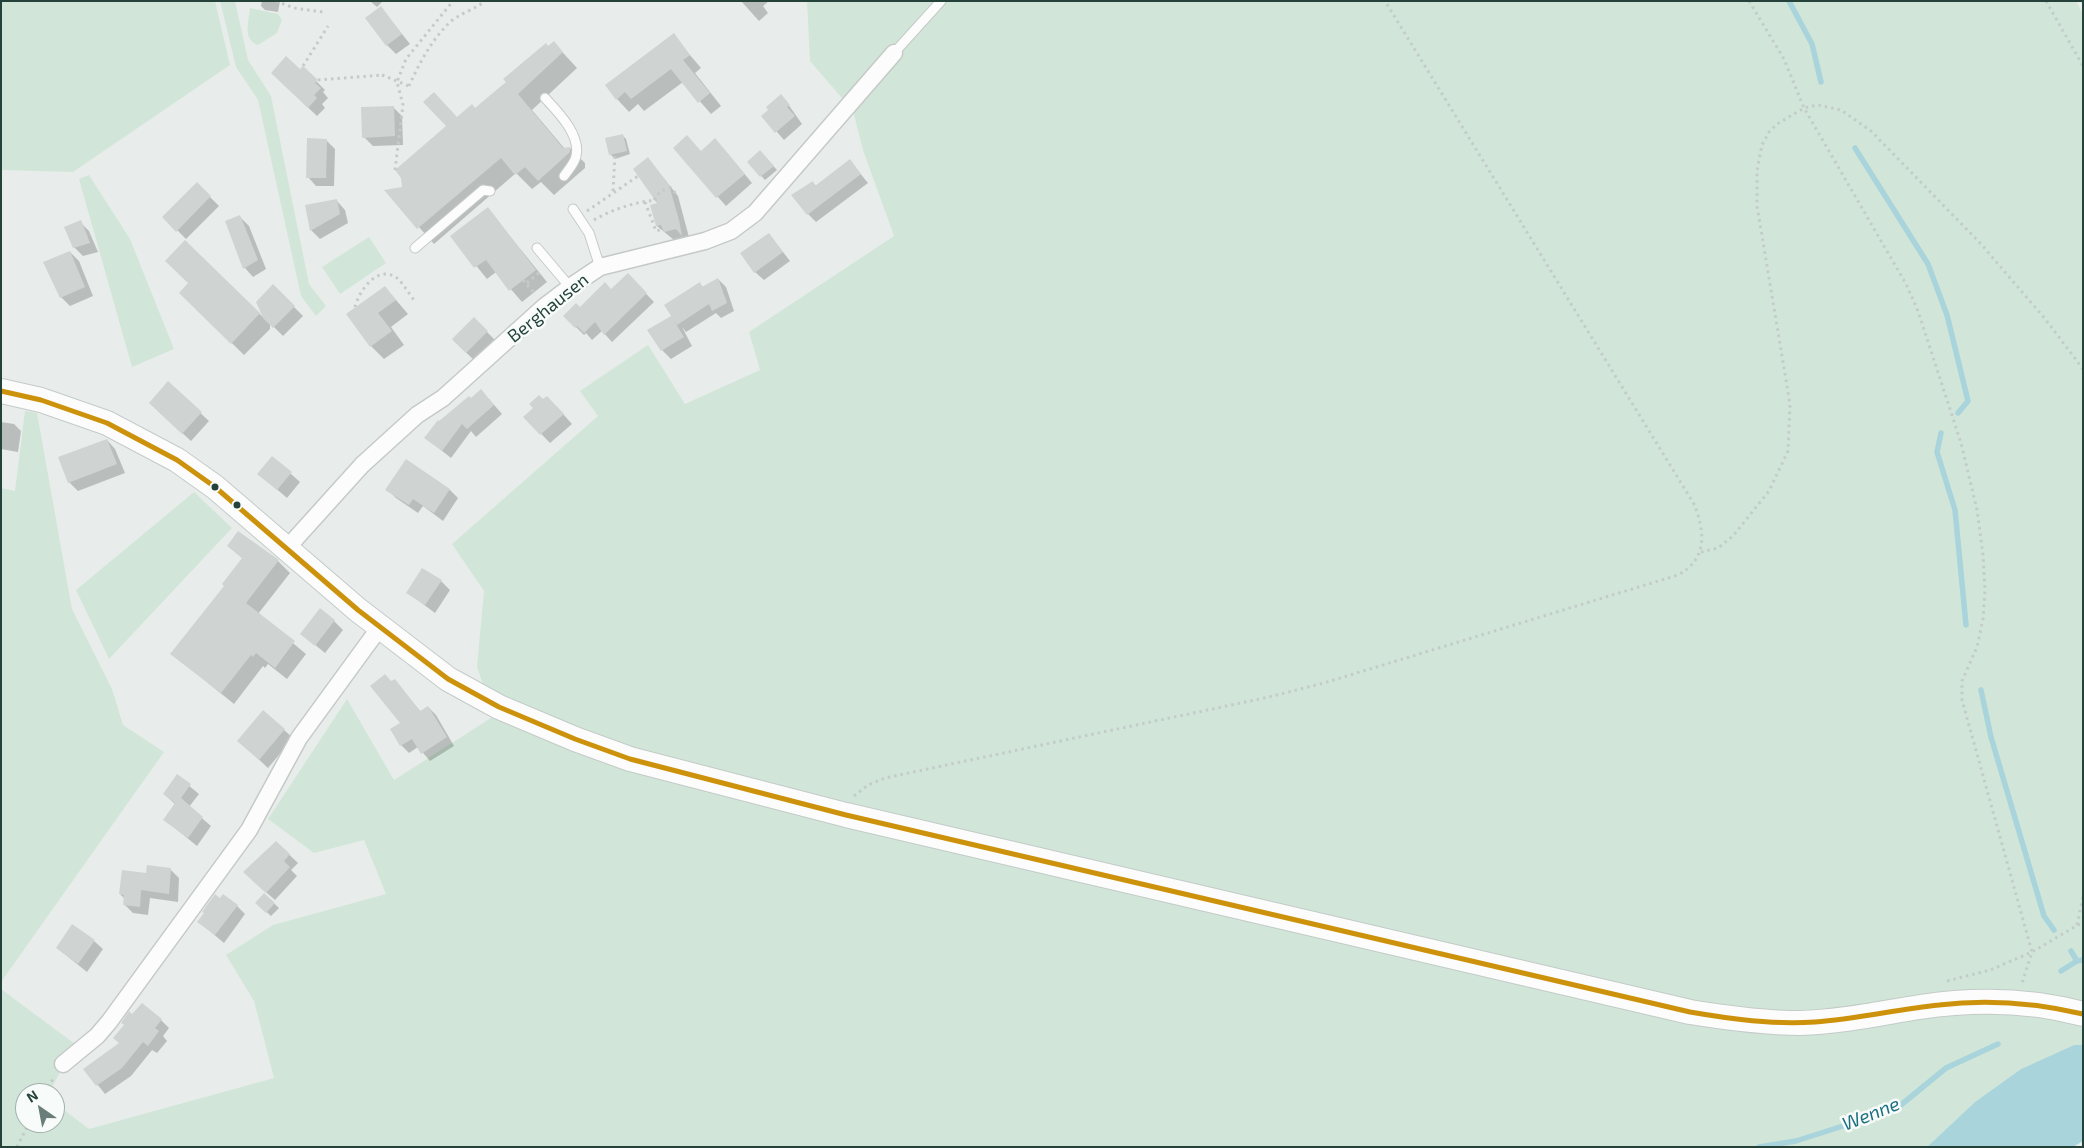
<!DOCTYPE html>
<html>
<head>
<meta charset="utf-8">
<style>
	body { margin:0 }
	#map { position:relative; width:2084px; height:1148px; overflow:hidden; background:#e8edeb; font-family:"Exo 2",sans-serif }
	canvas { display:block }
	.frame { position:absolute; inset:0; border:2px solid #24423a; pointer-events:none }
	.north { position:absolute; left:15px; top:1083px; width:50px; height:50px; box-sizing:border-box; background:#f7fbf9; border:1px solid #a3b1ad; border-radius:50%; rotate:327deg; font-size:14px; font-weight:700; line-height:20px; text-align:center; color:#24423a }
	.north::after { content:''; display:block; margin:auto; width:18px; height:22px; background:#697e78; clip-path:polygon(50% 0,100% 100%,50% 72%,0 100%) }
</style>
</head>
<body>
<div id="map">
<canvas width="2084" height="1148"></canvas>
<div class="frame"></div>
<div class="north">N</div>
</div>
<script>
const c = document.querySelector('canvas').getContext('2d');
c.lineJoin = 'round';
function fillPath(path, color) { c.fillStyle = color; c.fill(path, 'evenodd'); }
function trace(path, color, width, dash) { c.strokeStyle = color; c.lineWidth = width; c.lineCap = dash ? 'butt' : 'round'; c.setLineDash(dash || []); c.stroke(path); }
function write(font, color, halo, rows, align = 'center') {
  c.font = font + ' "Exo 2",sans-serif'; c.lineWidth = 5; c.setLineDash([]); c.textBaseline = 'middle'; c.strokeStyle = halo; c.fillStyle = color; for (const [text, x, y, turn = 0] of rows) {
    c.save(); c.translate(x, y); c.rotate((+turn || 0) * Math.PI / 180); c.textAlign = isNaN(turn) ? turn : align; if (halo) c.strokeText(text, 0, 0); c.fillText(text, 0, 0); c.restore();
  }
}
const green = new Path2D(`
	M1 1H215L230 65 73 172 1 170Z
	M220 1H235L248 60 271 96 309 284 326 306 316 316 301 296 258 100 236 67Z
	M807 1H2076L2083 14V1045H2074L2021 1069 1975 1102 1927 1147H1V989L75 1044 49 1093H25V1123H55V1103L89 1129 274 1078 254 1001 226 955 273 925 386 894 364 840 314 853 268 819 347 699 394 780 494 716 477 667 484 591 452 544 598 416 580 391 648 345 685 404 760 370 749 332 894 236 863 150 853 111 810 61Z
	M250 8 278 14 282 20 277 33 258 45C242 40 249 20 250 8Z
	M89 175 130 239 174 349 132 367 79 179Z
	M369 237 386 263 340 294 322 267Z
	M25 411 37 413 72 609 112 689 123 725 164 752 1 982V488L15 491Z
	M194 492 232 528 109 659 76 590Z`);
const water = new Path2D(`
	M2074 1045H2083V1141L2073 1147H1927L1975 1102 2021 1069Z`);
const shadow = new Path2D(`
	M262 1H280L278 12 265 10 261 6Z
	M370 1H383L377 7Z
	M741 1H769L763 6 768 13 759 21Z
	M381 8 410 44 396 54 387 45Z
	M673 35 701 68 695 73 721 106 711 114 683 82 644 111 638 104 629 112 617 99Z
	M554 43 577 68 532 110 565 149 570 148 585 163V168L554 195 541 182 532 189 516 173 434 244 387 191 403 188 457 118 476 110Z
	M303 68 325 90 323 92 328 98 322 104 325 108 317 116 281 82Z
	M788 104 802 124 784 140 763 116Z
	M393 107 402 116 403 145 373 146 364 137Z
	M622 135 626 139 630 154 615 159 611 155Z
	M326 140 335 149 334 186H316L308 177Z
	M674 148 701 152 723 148 752 183 726 206Z
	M764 156 777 170 765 180 748 162Z
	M650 161 678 196 690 241 686 237 674 240 657 226 660 204Z
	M850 161 868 183 816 222 808 214 813 183 817 187Z
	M197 184 219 206 186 239 164 217Z
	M337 201 345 210 348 223 320 239 311 230Z
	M488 209 547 282 522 302 496 272 487 279 452 236Z
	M240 217 249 226 266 269 253 277 245 268Z
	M80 222 89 231 98 252 83 256 74 247Z
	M769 234 790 261 764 280 755 272Z
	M185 242 265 319 273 286 303 316 283 336 270 323V329L244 355 181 293 190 284Z
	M70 252 79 261 93 296 70 306 61 297Z
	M628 275 654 302 612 342 602 331 592 340 586 333 584 335 565 316 611 291Z
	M718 279 726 287 734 311 721 318 716 313 686 332 682 327 692 346 671 359 662 350 671 317 675 321 700 284 703 287Z
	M385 287 408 314 391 327 404 345 384 359 371 346 347 314Z
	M474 319 496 341 475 361 453 340Z
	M168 383 209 421 191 441 158 411Z
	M489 399 502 414 476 437 471 431 451 458 426 438 471 400Z
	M543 401 556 406 572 424 550 443 525 417Z
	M1 422 14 424 21 431 18 452 1 449Z
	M107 440 115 449 125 473 78 491 69 482Z
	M273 458 300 482 287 498 259 474Z
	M406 460 450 490 458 498 443 521 423 506 418 513 396 498 387 489Z
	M229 546 278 561 290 573 258 614 306 654 287 679 268 664 265 668 263 666 234 704 172 654 225 586 243 559Z
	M441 581 450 590 435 613 407 592Z
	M334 621 343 630 325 653 302 634Z
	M394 680 421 712 428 707 436 715 454 746 430 761 418 747 409 753 401 745 402 723 392 682Z
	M284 730 293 738 268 768 239 741Z
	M177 776 199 794 189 807 211 826 197 846 165 820 176 805 164 794Z
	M276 842 298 863 291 870 297 876 275 900 252 880Z
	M170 869 179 878 178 902 150 898 148 915 133 913 124 904 125 899 120 894 147 874Z
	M264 894 279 908 271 916 257 903Z
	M237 906 245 914 224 943 199 922Z
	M94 941 103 949 87 972 57 948Z
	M133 1016 161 1020 169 1028 163 1036 167 1041 157 1053 152 1050 131 1076 105 1094 85 1069 120 1044Z`);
const stream = new Path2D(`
	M1789 1 1812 44 1821 82
	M1855 148 1928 264 1947 315 1968 401 1958 413
	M1941 433 1937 452 1955 510 1966 625
	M1981 690 1991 737 2044 916 2054 930
	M2071 951 2077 961
	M2061 971 2077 961 2083 960
	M1759 1147 1796 1141 1896 1109 1946 1068 1998 1044`);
const building = new Path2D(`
	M381 6 402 34 386 46 365 18Z
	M674 33 690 55 683 60 710 93 698 103 671 69 631 99 625 92 616 100 605 85Z
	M554 41 563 52 518 94 563 148 570 147V152L538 181 525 167 515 175 501 158 417 229 384 190 402 187 401 178 395 170 446 126 423 102 434 92 457 117 472 104 475 108 506 82 503 79 546 43 548 46Z
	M286 56 300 69 303 66 318 80 315 83 321 88 314 95 317 98 308 108 271 73Z
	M781 94 790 105 787 107 795 116 775 133 761 116 768 110 766 107Z
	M394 106 395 136 362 138 361 107Z
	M623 134 627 151 609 155 605 138Z
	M687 135 701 151 715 138 745 174 716 198 673 148Z
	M307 138 327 139 326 178H306Z
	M760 150 774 166 760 177 747 162Z
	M648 157 669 185 679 220 682 236 676 229 664 232 661 225 656 226 650 205 657 203 633 169Z
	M850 159 861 174 807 215 791 195 813 181 815 186Z
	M197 182 211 196 176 232 162 217Z
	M337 199 340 214 310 231 305 205Z
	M488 207 536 270 509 291 486 260 474 268 450 236Z
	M240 215 258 260 243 269 225 221Z
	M81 220 90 243 73 248 64 227Z
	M769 233 783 252 754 273 740 253Z
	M185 240 260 313 231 344 179 293 188 283 165 261Z
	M70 251 85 287 60 298 43 262Z
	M628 273 647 293 604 335 595 322 584 333 577 326 575 328 563 316 576 303 580 307 605 282 611 289Z
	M718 278 727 303 712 311 709 304 677 325 664 305 700 282 702 287Z
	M273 284 295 306 273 328 263 318 256 302Z
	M385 286 396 300 378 313 392 331 370 347 346 314Z
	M671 316 684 337 661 351 647 330Z
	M474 317 488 331 466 353 452 339Z
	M168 381 202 412 182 434 149 403Z
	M481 389 494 405 467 429 462 424 442 451 424 438 438 420 439 421 469 396 471 398Z
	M539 395 543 399 547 396 564 414 540 435 523 417 533 408 529 404Z
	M107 439 117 464 68 483 58 457Z
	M272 456 292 472 277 490 257 474Z
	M406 459 450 489 434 513 413 499 409 505 385 490Z
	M238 531 279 560 246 603 295 641 275 668 256 653 253 657 251 655 221 693 170 654 224 586 222 584 242 558 227 546Z
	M422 568 442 580 425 605 406 593Z
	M320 608 335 620 315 646 300 634Z
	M385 674 391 681 395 679 420 711 428 706 447 737 421 754 412 739 400 746 390 729 400 723 370 686Z
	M263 710 285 729 259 760 237 741Z
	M177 774 191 784 181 798 203 817 188 838 163 820 175 803 163 794Z
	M276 841 290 854 284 861 290 867 266 893 243 872Z
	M147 865 171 868 169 894 141 890 140 907 123 905 124 895 119 894 122 870 146 873Z
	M264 893 275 903 266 913 255 903Z
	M215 894 220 898 223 894 238 905 215 935 197 922 204 913 202 912Z
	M72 924 95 940 78 964 56 948Z
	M142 1003 162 1019 155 1028 159 1031 148 1046 143 1042 122 1068 96 1086 83 1069 119 1043 113 1038 124 1025 121 1023 129 1011 132 1014Z`);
const path = new Path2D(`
	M276 1 294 8 323 12
	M1749 1 1784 59 1804 108 1906 284 1918 311 1961 443 1977 510 1983 555 1985 590 1983 619 1977 647 1962 681V700L2032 952 2022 983
	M2046 1 2083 66
	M303 66 328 26
	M318 80 382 75
	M409 86C419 64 431 41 448 24 457 14 479 8 484 1
	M395 170 403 105 397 82 406 59 453 1
	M613 191 615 154
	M654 200 661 191 671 188 676 194
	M645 202 656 231 663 229
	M587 211 638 176
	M594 220C613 209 635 202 657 200
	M523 280 535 294
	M527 283 540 272
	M355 307C359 291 377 264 397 278 403 283 409 294 414 300
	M1701 552 1718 548 1733 536 1769 491 1788 451 1790 404 1757 206V171L1762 145 1769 132 1777 124 1804 108 1818 105 1841 110 1871 131 1981 244 2046 320 2083 369
	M854 796 868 785 885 778 1269 697 1324 683 1678 575C1708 559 1705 531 1694 504L1385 1
	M2077 925 2083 897
	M1947 981 1990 970 2032 952 2083 922
	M45 1093 54 1077
	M17 1147 29 1123`);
const lane = new Path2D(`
	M894 53 941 1
	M545 98C558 112 581 135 576 156 575 163 568 170 564 176
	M573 209 589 233 600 267
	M415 248 483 190 490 191
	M537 248 570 287`);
const street = new Path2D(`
	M288 547 362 465 417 415 443 398 545 306 570 287 600 267 705 241 731 231 755 213 894 53
	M63 1064 97 1036 109 1022 249 830 299 738 380 627`);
const secondary = new Path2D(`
	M1 391 41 400 107 423 177 460 215 487 358 610 448 679 499 707 575 739 630 759 846 815 1690 1012C1727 1018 1763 1023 1800 1023 1840 1022 1881 1013 1920 1007 1973 999 2031 1000 2083 1014`);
const pathBridge = new Path2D(`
	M382 75 409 86`);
const bus1 = new Path2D(`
	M1 391 41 400 107 423 177 460 215 487 358 610 448 679 499 707 575 739 630 759 846 815 1690 1012C1731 1019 1773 1025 1815 1022 1857 1019 1898 1009 1939 1005 1988 999 2036 1003 2083 1014`);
const markers = [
	[215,487,4.5,"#24423a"],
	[237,505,4.5,"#24423a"]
];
const streetNames = [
	["Berghausen",548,308,-39]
];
const waterNames = [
	["Wenne",1871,1114,-22]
];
fillPath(green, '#d1e6d8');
fillPath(water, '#a9d4db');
fillPath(shadow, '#0003');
trace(stream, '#a9d4db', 5.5);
fillPath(building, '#cfd4d2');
trace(lane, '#c5cac8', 11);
trace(street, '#c5cac8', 19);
trace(secondary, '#c3cbc8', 26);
trace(path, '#c3ccca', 3, [2.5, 4]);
trace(lane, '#fcfcfc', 9);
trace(street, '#fcfcfc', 16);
trace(secondary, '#fcfcfc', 24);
trace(pathBridge, '#c3ccca', 3, [2.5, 4]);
trace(bus1, '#cd920c', 5);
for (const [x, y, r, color] of markers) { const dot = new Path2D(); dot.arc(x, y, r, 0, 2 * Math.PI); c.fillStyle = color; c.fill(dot); trace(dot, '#f7fbf9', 2); }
write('18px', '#24423a', '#f7fbf9', streetNames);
write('italic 19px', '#1c6f80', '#f7fbf9', waterNames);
</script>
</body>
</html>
